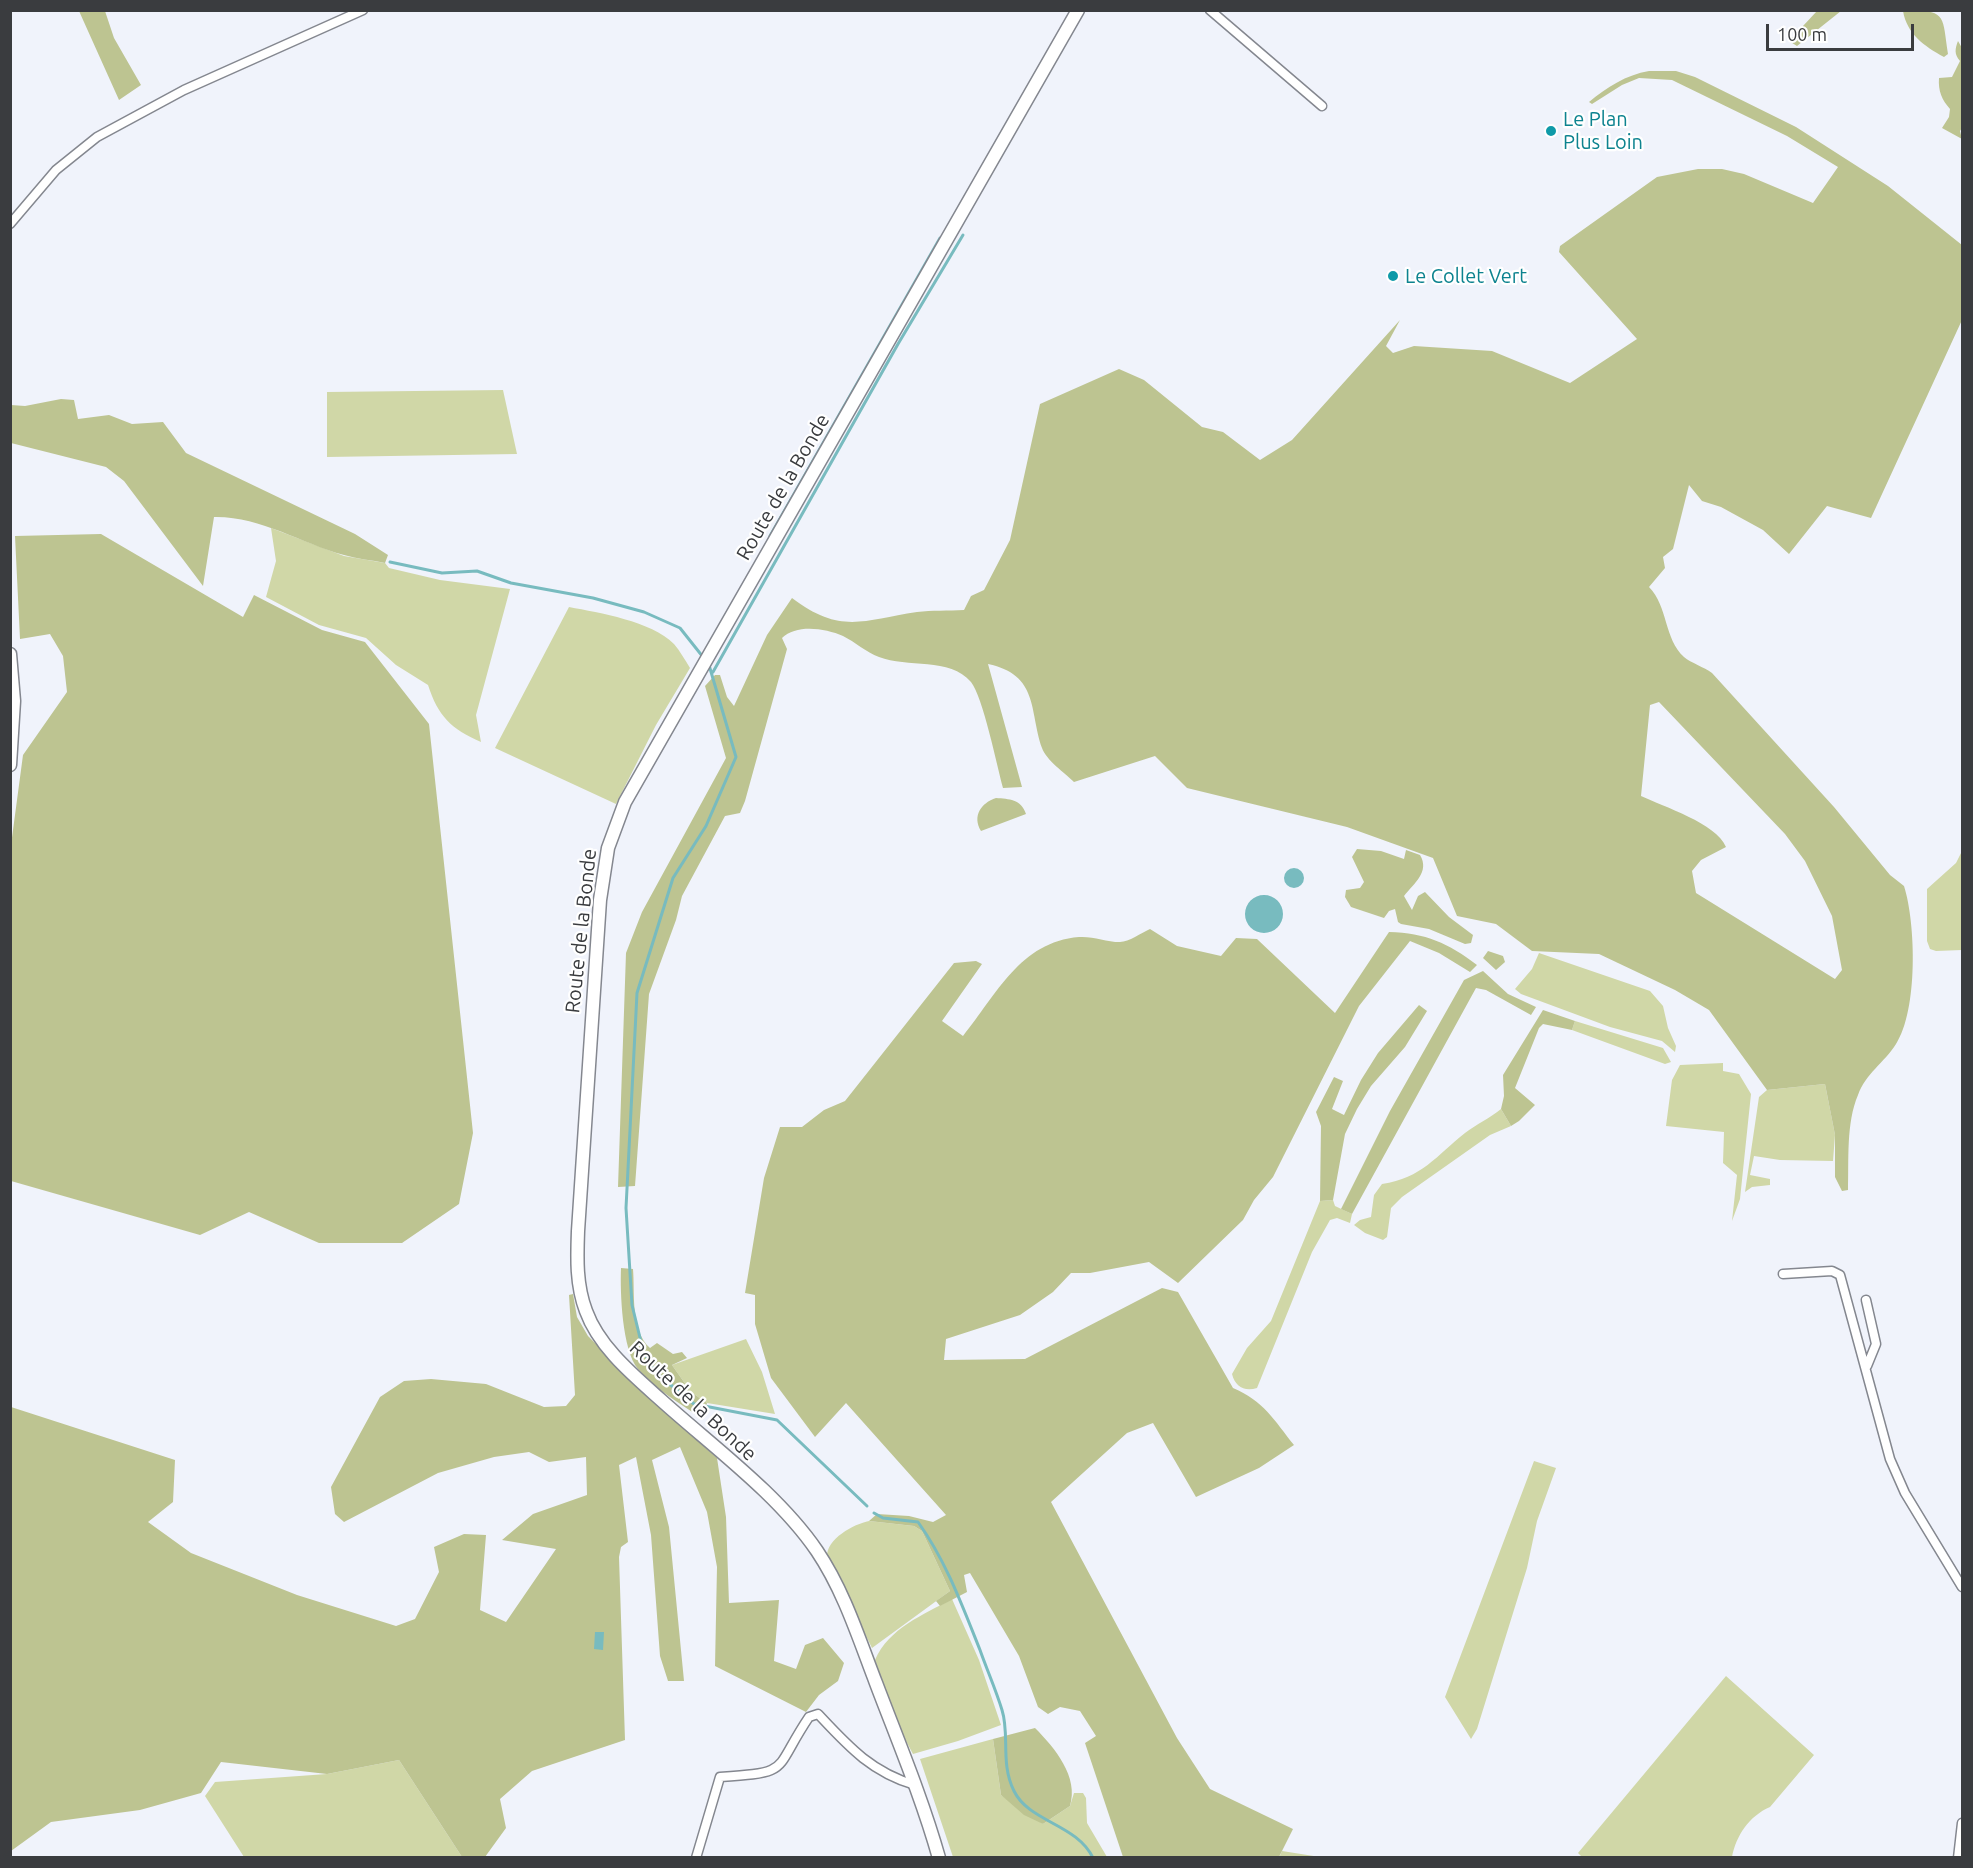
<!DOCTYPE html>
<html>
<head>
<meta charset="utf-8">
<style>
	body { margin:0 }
	#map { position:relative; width:1973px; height:1868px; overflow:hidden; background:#f0f3fb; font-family:Ubuntu,sans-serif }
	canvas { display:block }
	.frame { position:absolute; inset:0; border:12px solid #3a3c3f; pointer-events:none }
	.scale { position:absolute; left:1766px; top:24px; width:148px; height:27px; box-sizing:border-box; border:3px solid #3a3c3f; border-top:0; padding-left:8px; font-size:18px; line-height:21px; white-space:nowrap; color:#3a3c3f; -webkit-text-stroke:4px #fff; paint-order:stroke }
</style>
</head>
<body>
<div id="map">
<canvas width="1973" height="1868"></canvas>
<div class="frame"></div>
<div class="scale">100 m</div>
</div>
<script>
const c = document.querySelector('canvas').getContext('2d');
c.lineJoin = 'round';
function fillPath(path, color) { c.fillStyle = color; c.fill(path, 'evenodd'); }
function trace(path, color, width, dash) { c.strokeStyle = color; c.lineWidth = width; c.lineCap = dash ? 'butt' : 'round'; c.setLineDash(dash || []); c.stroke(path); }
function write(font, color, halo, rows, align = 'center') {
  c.font = font + ' Ubuntu,sans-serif'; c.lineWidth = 4.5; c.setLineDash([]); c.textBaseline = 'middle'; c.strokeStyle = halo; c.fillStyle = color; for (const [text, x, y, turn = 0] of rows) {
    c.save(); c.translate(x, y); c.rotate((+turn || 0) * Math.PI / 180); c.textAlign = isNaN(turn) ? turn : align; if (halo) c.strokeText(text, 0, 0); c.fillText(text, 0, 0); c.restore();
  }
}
const green = new Path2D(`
	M503 390 517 454 327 457V392Z
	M271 528 344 556 385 563 389 568 440 580 510 589 476 715 481 742C451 729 438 716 428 685L396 665 366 638 319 625 266 597 276 561Z
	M569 607C600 613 651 621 674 644 680 651 685 660 690 668L656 725 616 804 495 748Z
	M1962 851V950L1936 951 1930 949 1927 941V889L1956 863Z
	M1539 953 1650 991 1663 1006 1668 1028 1676 1046 1675 1052 1662 1041 1610 1027 1521 994 1515 989 1532 969Z
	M1575 1021 1663 1048 1671 1062 1665 1064 1572 1030Z
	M1723 1063V1071L1739 1074 1751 1094 1740 1199 1732 1221 1737 1175 1723 1163 1724 1132 1666 1126 1672 1080 1680 1065Z
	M1825 1084 1835 1135 1833 1161 1780 1160 1754 1156 1750 1175 1770 1179V1185L1752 1187 1745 1192 1759 1097 1767 1090Z
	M1501 1109 1511 1126 1490 1135 1402 1197 1391 1208 1387 1237 1383 1240 1365 1233 1354 1225 1360 1220 1371 1217 1374 1195 1382 1184C1422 1178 1436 1156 1465 1133 1477 1124 1490 1118 1501 1109Z
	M1333 1200 1335 1206 1352 1214 1350 1223 1337 1218 1330 1220 1312 1252 1257 1388C1244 1392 1235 1386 1232 1374L1247 1348 1271 1321 1320 1201Z
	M746 1339 762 1372 775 1414 707 1403 691 1392 672 1365Z
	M1534 1461 1556 1468 1537 1521 1527 1568 1477 1729 1471 1739 1445 1697Z
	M869 1521 914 1526 922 1531 950 1591 872 1648 827 1557C826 1539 854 1524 869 1521Z
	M952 1599 979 1660 1001 1725 958 1741 913 1754 899 1728 875 1660C889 1628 923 1615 952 1599Z
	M1726 1676 1814 1755 1770 1807C1749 1816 1736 1836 1732 1857H1582L1578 1853Z
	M993 1739 1001 1795 1043 1824 1070 1806 1074 1793H1083L1086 1798 1087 1823 1107 1857H953L920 1759Z
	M399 1760 462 1857H244L205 1796 215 1782 327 1774Z
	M1282 1851 1320 1857 1279 1858Z`);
const forest = new Path2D(`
	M79 11H105L114 38 141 85 119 100Z
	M1817 11H1841L1797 46 1789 41Z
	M1903 11C1947 10 1942 14 1948 54L1944 57C1924 46 1907 34 1903 11Z
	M1958 41 1962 48V128L1960 131 1962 139 1942 128 1949 117 1950 109C1942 100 1938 91 1939 78L1952 77 1960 61C1954 54 1955 49 1958 41Z
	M1649 71H1676L1695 77 1796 127 1888 186 1962 245V320L1871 518 1827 506 1789 554 1763 530 1721 507 1702 501 1689 485 1673 549 1663 557 1665 568 1649 587C1668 606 1664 639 1684 657 1691 663 1704 667 1712 673L1834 807 1890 875 1904 886C1916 924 1918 1010 1896 1044 1884 1063 1866 1073 1858 1095 1846 1123 1849 1160 1848 1190L1842 1191 1835 1177V1135L1825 1084 1767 1090 1709 1010 1675 990 1599 954 1532 951 1496 924 1457 916 1433 858 1347 827 1187 788 1155 756 1074 782C1065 773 1046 760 1042 748 1029 710 1039 675 988 664L1022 787 1003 788C997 766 983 697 971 682 950 657 907 668 879 657 866 652 855 642 843 636 825 628 796 624 782 638L787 649 745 801 740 813 725 816 682 896 676 920 649 994 635 1186 618 1187 626 953 642 912 726 758 705 686 715 675H720L727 697 734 706 767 635 792 598C841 635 863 620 917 612 932 610 948 611 964 610L971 596 984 590 1010 540 1040 404 1119 369 1144 380 1202 427 1223 432 1260 460 1292 440 1400 320 1386 346 1393 353 1414 346 1492 351 1570 383 1637 339 1559 252 1560 246 1657 177 1698 169H1722L1744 174 1813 203 1838 167 1787 136 1672 80 1639 78 1622 85 1592 104 1589 102C1607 87 1626 75 1649 71ZM1659 702 1785 834 1805 861 1832 916 1842 970 1835 979 1696 893 1692 871 1701 860 1726 847C1716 823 1664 807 1641 796L1650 705Z
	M61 399 74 400 78 419 109 415 132 424 163 422 186 453 355 534 388 555 385 563C372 560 357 559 344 555 300 543 260 516 214 517L203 586 124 481 106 467 11 443V405L25 406Z
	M101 534 243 617 254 595 322 630 365 642 429 724 473 1133 459 1204 402 1243H319L249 1212 200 1235 11 1181V845L23 755 67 692 63 656 50 634 20 639 15 536Z
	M996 798C1009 799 1021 799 1026 814L981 831C972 816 981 803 996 798Z
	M1357 849 1381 851 1404 859 1406 850 1420 855C1430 872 1414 883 1404 896L1412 910 1418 896 1425 892 1449 917 1473 935 1471 943 1465 944 1429 929 1401 924 1398 922 1395 909 1389 911 1384 918 1351 907 1345 897 1346 890 1360 888 1364 882 1352 857Z
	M1150 929 1177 946 1221 956 1236 938 1257 939 1335 1013 1389 932C1426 933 1448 943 1477 965L1470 972 1439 953 1410 941 1359 1006 1273 1177 1254 1200 1243 1220 1178 1283 1149 1262 1090 1273H1071L1053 1292 1020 1315 946 1339 944 1360 1025 1359 1162 1288 1178 1292 1233 1388C1264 1401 1274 1420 1294 1445L1259 1468 1196 1497 1153 1423 1127 1433 1051 1502 1177 1738 1210 1789 1293 1829 1279 1857H1123L1085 1743 1096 1736 1080 1711 1060 1707 1048 1714 1038 1707 1019 1656 970 1573 964 1575 967 1592 940 1606 936 1601 950 1591 922 1531 914 1526 869 1521 877 1514 909 1516 933 1522 946 1515 846 1403 815 1437 771 1378 755 1324V1295L745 1293 764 1178 780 1127H802L824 1110 845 1101 954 963 976 961 982 964 942 1021 963 1036C997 994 1020 942 1079 937 1093 936 1106 942 1120 942 1129 942 1141 933 1150 929Z
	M1488 951 1503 956 1505 962 1496 970 1483 958Z
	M1483 971 1508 994 1536 1007 1531 1015 1486 990 1476 988 1352 1214 1341 1209 1390 1111 1464 980Z
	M1419 1005 1427 1011 1405 1047 1371 1086 1357 1109 1345 1134 1333 1200 1320 1201 1321 1126 1316 1112 1334 1077 1343 1081 1332 1109 1344 1115 1361 1080 1378 1053Z
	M1543 1010 1575 1021 1572 1030 1543 1024 1539 1028 1515 1088 1535 1105 1519 1121 1511 1126 1501 1109 1504 1096 1503 1075Z
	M621 1268 633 1269C635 1293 630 1330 650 1348L657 1343 673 1354 682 1352 687 1358 672 1365 691 1392 707 1403 702 1418C680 1404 655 1389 638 1369 622 1350 620 1292 621 1268Z
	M573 1294 577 1317 588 1336 650 1398 717 1458 726 1517 729 1603 779 1600 774 1661 796 1669 805 1645 823 1638 844 1663 838 1681 819 1695 806 1712 715 1666 717 1567 707 1512 680 1447 652 1460 669 1527 684 1681H668L660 1656 651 1535 636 1457 619 1465 628 1542 621 1547 619 1557 625 1740 532 1771 500 1799 506 1828 485 1857H462L399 1760 327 1774 221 1762 201 1793 140 1810 51 1822 11 1851V1407L175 1460 173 1502 148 1522 191 1553 297 1595 396 1626 415 1619 439 1572 434 1547 464 1534 486 1535 480 1610 506 1622 556 1549 502 1540 533 1514 587 1495 586 1457 549 1462 529 1452 494 1457 438 1473 344 1522 335 1514 331 1487 380 1397 404 1381 431 1379 486 1384 544 1407 566 1406 575 1395 569 1295Z
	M1035 1728C1055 1748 1079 1777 1070 1806L1043 1824 1024 1815 1001 1795 993 1739Z`);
const water = new Path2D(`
	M1284 878a10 10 0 1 1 20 0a10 10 0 1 1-20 0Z
	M1245 914a19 19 0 1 1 38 0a19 19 0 1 1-38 0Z
	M595 1632H604L603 1650 594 1649Z`);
const stream = new Path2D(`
	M770 536 940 238
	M390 562 442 573 477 571 511 583 593 598 644 612 680 628 703 657
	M709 665 736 757 706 826 673 878 637 993 626 1208 632 1305 643 1350 655 1372 694 1404 777 1420 867 1506
	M713 672 898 344 963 235
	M874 1513 883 1518 918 1522C946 1561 962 1605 980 1650 987 1670 996 1690 1002 1710 1010 1735 1000 1763 1014 1791 1029 1822 1077 1824 1093 1858`);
const street = new Path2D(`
	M1210 10 1322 106
	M10 224 56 170 97 137 184 90 363 10
	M1783 1274 1832 1271 1840 1275 1890 1459 1905 1493 1962 1587
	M1866 1300 1876 1344 1867 1366
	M696 1858 720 1777C793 1772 772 1772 809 1717L818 1714C848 1746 871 1772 915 1785
	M1958 1858 1962 1823`);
const secondary = new Path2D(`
	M10 654 14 701 10 765
	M939 1858C922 1798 898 1741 876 1683 859 1639 844 1591 817 1551 778 1494 712 1446 661 1400 633 1375 599 1347 586 1311 576 1285 577 1258 578 1231L600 900 608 848 625 802 1078 10`);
const markers = [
	[1551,131,6,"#0f9aa8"],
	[1393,276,6,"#0f9aa8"]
];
const cultureNames = [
	["Le Plan",1563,119],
	["Plus Loin",1563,142],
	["Le Collet Vert",1405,276]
];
const streetNames = [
	["Route de la Bonde",783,487,-60],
	["Route de la Bonde",581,931,-84],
	["Route de la Bonde",693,1401,43]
];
fillPath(green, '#d0d7a7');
fillPath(forest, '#bdc491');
fillPath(water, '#78bbbf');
trace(stream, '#78bbbf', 3);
trace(street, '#84878f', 11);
trace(secondary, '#84878f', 15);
trace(street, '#fff', 8);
trace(secondary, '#fff', 12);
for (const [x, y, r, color] of markers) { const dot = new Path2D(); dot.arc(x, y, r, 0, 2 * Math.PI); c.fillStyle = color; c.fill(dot); trace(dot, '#fff', 2); }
write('20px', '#0d838f', '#fff', cultureNames, 'left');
write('20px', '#3a3c3f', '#fff', streetNames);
</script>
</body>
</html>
